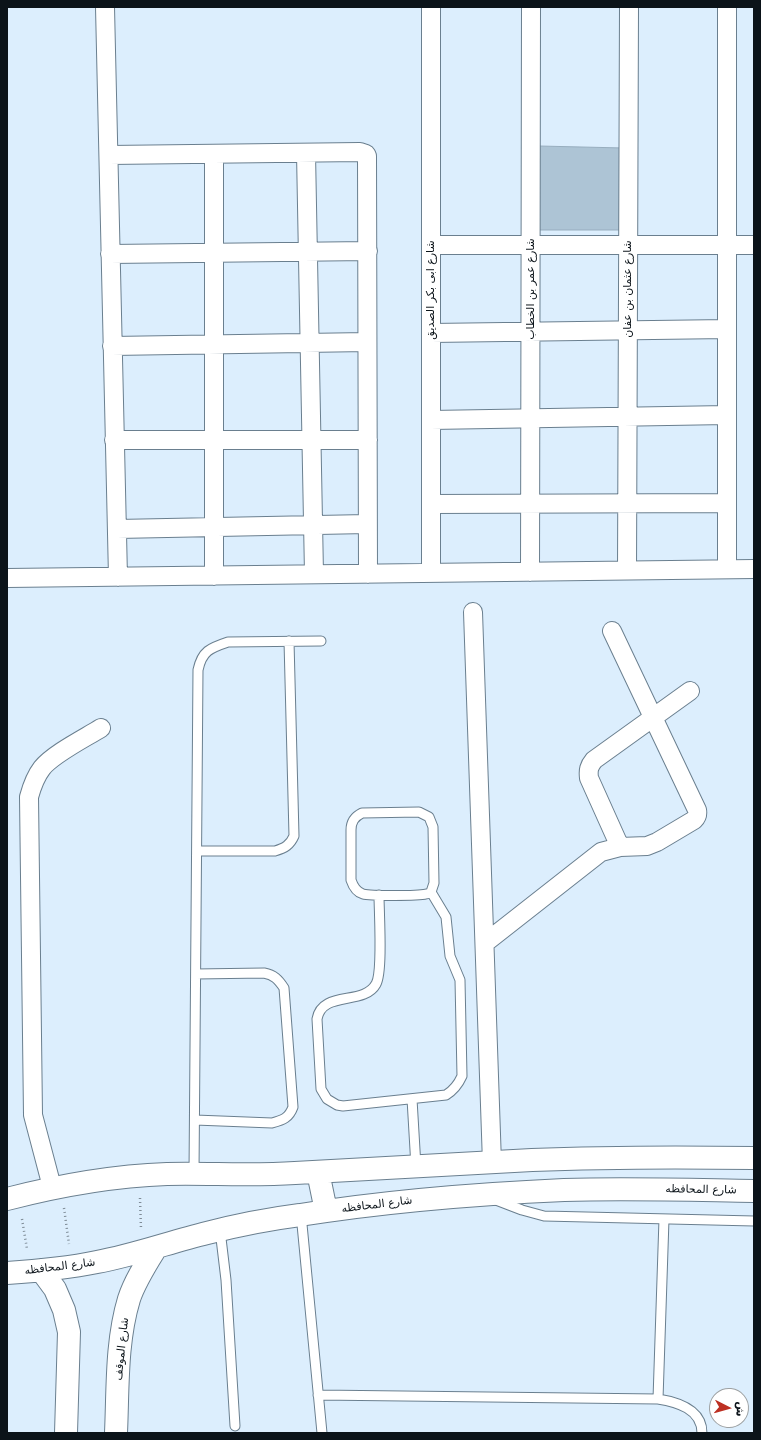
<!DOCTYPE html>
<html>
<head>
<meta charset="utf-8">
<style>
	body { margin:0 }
	#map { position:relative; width:761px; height:1440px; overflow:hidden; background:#dceefd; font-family:"DejaVu Sans","Noto Sans Arabic",sans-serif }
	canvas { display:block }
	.frame { position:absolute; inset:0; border:8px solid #0b1319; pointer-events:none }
	.north { position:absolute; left:709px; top:1388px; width:40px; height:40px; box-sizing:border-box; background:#fff; border:1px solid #9da1a3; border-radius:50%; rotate:96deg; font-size:11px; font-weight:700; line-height:16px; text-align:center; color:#0b1319 }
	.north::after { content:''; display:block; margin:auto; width:14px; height:18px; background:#bd3023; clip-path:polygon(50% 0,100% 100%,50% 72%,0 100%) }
</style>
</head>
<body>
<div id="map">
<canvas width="761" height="1440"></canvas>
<div class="frame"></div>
<div class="north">ش</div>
</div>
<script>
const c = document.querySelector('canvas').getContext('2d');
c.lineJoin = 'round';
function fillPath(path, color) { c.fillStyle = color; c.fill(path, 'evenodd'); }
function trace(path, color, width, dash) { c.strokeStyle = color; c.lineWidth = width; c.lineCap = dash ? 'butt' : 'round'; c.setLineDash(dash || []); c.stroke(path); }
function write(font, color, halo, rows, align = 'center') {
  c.font = font + ' "DejaVu Sans","Noto Sans Arabic",sans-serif'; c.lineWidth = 4; c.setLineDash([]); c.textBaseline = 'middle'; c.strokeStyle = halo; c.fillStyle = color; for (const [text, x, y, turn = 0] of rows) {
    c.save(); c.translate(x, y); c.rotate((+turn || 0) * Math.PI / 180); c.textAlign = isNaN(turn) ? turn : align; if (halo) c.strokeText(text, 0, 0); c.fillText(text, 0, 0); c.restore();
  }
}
const building = new Path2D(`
	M539 146 624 148 622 230H538Z`);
const path = new Path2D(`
	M140 1198 141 1229
	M64 1208 69 1244
	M22 1219 27 1249`);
const lane = new Path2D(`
	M419 812 429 817 433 827 434 883 431 892C429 893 429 894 426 894 418 896 370 896 363 894 356 892 353 886 351 880V830C351 822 354 817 362 813Z
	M197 851H275C285 848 290 845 294 836L289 641
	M379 895C379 912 383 972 376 984 364 1006 322 990 317 1019L321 1089 327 1099 337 1105 343 1106 446 1095C454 1090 458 1085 462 1076L460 980 450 956 446 917 431 892
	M412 1099 416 1167
	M195 1120 272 1123C283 1120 289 1118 293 1107L284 988C278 979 274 975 264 973L196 974
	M194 1173 198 670C202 651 210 648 228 642L321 641
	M496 1200 522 1210 544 1216 754 1221
	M301 1214 322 1433
	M220 1230 226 1280 235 1426
	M318 1395 658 1399C677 1402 702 1409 702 1433
	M658 1399 664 1219`);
const street = new Path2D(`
	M105 7 118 577
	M431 7V573
	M727 7V569
	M306 153 314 574
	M109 155 360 152 366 154 367 156 368 574
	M431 245H754
	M110 254 368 251
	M431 333 727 329
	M112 346 367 342
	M431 420 727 415
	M114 440H368
	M431 504 727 503
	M117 529 367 524
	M627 570 629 7
	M530 572 531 7
	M214 576V154
	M7 578 754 569
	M473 612 492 1163
	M620 847 589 778C588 770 589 766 594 760L690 691
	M485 943 601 852 620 847 647 846 657 842 694 820C697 817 698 815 697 810L612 631
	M52 1187 33 1115 29 797C32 786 35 777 42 768 53 754 85 738 101 728`);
const primary = new Path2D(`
	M318 1172 326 1211
	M7 1199C61 1185 111 1176 167 1174 209 1173 252 1176 295 1173 374 1169 453 1164 532 1160 606 1157 680 1157 754 1158
	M41 1270 55 1289 64 1310 69 1332 66 1433
	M7 1273C37 1271 68 1268 97 1262 135 1255 170 1242 207 1233 238 1225 269 1219 300 1215 388 1201 476 1194 564 1190 628 1188 691 1190 754 1191
	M116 1433C118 1389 116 1342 129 1299 135 1281 146 1264 156 1248`);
const streetNames = [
	["شارع عمر بن الخطاب",531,289,-90],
	["شارع عثمان بن عفان",628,289,-90],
	["شارع ابى بكر الصديق",431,290,-90],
	["شارع المحافظه",701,1190,1],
	["شارع المحافظه",377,1205,-7],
	["شارع المحافظه",60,1267,-7],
	["شارع الموقف",122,1349,-84]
];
fillPath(building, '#adc4d5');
trace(building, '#97adbe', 1);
trace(lane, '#6a7f8f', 11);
trace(street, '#6a7f8f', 20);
trace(primary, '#6a7f8f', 24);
trace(path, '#7f8c97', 2.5, [1, 3]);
trace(lane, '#fff', 9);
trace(street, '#fff', 18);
trace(primary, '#fff', 22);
write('11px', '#0b1319', '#fff', streetNames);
</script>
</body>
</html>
